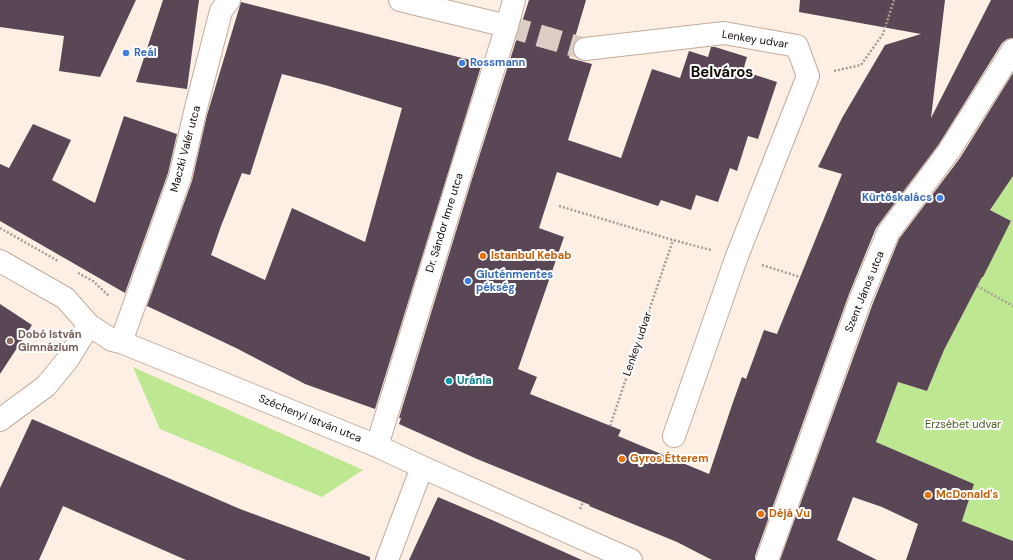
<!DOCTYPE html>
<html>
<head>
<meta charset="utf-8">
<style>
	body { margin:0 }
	canvas { display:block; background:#feefe5 }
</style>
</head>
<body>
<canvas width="1013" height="560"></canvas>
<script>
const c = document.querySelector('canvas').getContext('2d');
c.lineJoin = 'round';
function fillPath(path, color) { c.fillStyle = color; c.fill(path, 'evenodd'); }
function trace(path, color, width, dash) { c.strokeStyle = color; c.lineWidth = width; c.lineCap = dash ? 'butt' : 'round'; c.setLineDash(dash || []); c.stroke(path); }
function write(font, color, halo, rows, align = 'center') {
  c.font = font + ' "DM Sans",sans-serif'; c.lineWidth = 4; c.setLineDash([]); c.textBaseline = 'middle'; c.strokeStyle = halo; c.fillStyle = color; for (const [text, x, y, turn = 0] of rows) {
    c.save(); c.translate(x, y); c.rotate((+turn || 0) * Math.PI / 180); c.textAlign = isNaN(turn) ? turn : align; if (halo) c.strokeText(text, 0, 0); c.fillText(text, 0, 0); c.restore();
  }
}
const green = new Path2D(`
	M1013 176V541L962 521 974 484 876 442 898 382 927 391 944 350 1011 221 990 210Z
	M133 367 363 470 322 497 160 429Z`);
const building = new Path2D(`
	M0 0H136L100 77 59 71 64 36 0 27Z
	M163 0H199L187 89 136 82Z
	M529 0H586L569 58 592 64 568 140 621 158 652 69 680 78 689 51 708 57 711 47H715L747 57 743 71 777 82 758 139 748 136 737 171 730 168 718 202 696 195 691 210 661 200 658 206 557 172 539 228 564 237 518 369 537 377 530 394 621 430 618 436 709 474 732 405 742 377 746 379 764 330 777 334 842 174 818 167 842 118 885 45 921 34 799 12 800 0H945L931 118 991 0H1013V38L1007 39 1002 43 939 144 876 228 849 294 755 556V560H712L677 542 589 506 590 505 477 459 399 424 401 418H399L472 179Z
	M241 2 482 63 375 409 305 384 236 348 147 306 192 181 207 115ZM282 74 325 85 402 108 365 242 292 208 265 280 211 255 221 226 242 173 250 175Z
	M1013 73V176L990 210 1011 221 983 277H982L944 350 927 391 898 382 876 442 974 484 962 521 1013 541V560H906L918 524 882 507 853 497 837 540 877 560H780L873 303 899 239 960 158Z
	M124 116 177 134 168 173 125 293 0 221V164L9 168 33 124 71 140 52 180 95 203Z
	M0 304 32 325 0 374Z
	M32 419 240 509 370 557V560H186L63 506 39 560H0V488Z
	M438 497 492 520 582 560H409Z`);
const minorTunnel = new Path2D(`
	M507 26 585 49`);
const path = new Path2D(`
	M834 71 861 65 883 34 894 0
	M559 206 673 240 711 250
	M0 228 58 261
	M762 265 800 277
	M78 273 93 281 109 296
	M977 286 1013 306
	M610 426 673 240
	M580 509 583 502`);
const pedestrian = new Path2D(`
	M89 325 112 340 121 342 377 446 422 467 631 560
	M121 342 180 177
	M377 446 460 175 507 26 514 0
	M387 560 422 467
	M767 560 861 298 888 233 949 151 1013 50`);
const minor = new Path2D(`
	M400 0 507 26
	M585 49 724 33 797 46 808 76 737 256 674 436
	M180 177 196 108 221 11 229 0`);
const tertiary = new Path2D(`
	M0 261 65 298 89 325 68 359 46 386 0 420`);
const markers = [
	[126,53,4,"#3f7fe0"],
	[462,63,4,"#3f7fe0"],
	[940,198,4,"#3f7fe0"],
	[483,256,4,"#e8710a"],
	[468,281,4,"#3f7fe0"],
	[10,341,4,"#8d6e63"],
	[449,381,4,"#0f9aa8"],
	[622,459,4,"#e8710a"],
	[928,495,4,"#e8710a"],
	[761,514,4,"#e8710a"]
];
const streetNames = [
	["Lenkey udvar",755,40,9],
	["Maczki Valér utca",186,149,-75],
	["Dr. Sándor Imre utca",445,223,-73],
	["Szent János utca",865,292,-68],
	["Lenkey udvar",638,344,-71],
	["Széchenyi István utca",310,419,22]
];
const shopNames = [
	["Reál",134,53],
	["Rossmann",470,63],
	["Kürtőskalács",932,198,"right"],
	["Gluténmentes",476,275],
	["pékség",476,288]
];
const foodNames = [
	["Istanbul Kebab",491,256],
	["Gyros Étterem",630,459],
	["McDonald's",936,495],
	["Déjá Vu",769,514]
];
const educationNames = [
	["Dobó István",18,335],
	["Gimnázium",18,348]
];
const cultureNames = [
	["Uránia",457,381]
];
const parkNames = [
	["Erzsébet udvar",963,425]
];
const districtNames = [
	["Belváros",722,73]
];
fillPath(green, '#bde790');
fillPath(building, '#5a4756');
trace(minorTunnel, '#dbcdc4', 22, [22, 11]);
trace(pedestrian, '#c3ab9b', 24);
trace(minor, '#c3ab9b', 24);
trace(tertiary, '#c3ab9b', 24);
trace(path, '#a89c94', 2.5, [2, 2]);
trace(pedestrian, '#fff', 22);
trace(minor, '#fff', 22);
trace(tertiary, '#fff', 22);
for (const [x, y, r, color] of markers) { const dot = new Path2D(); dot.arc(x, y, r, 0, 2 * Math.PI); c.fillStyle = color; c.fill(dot); trace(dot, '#fff', 1.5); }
write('11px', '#120a06', '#fff', streetNames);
write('bold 11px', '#366cbe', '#fff', shopNames, 'left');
write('bold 11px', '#c56008', '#fff', foodNames, 'left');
write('bold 11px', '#785e54', '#fff', educationNames, 'left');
write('bold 11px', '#0d838f', '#fff', cultureNames, 'left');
write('11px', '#455f23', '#fff', parkNames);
write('bold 15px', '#120a06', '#fff', districtNames);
</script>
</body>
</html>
